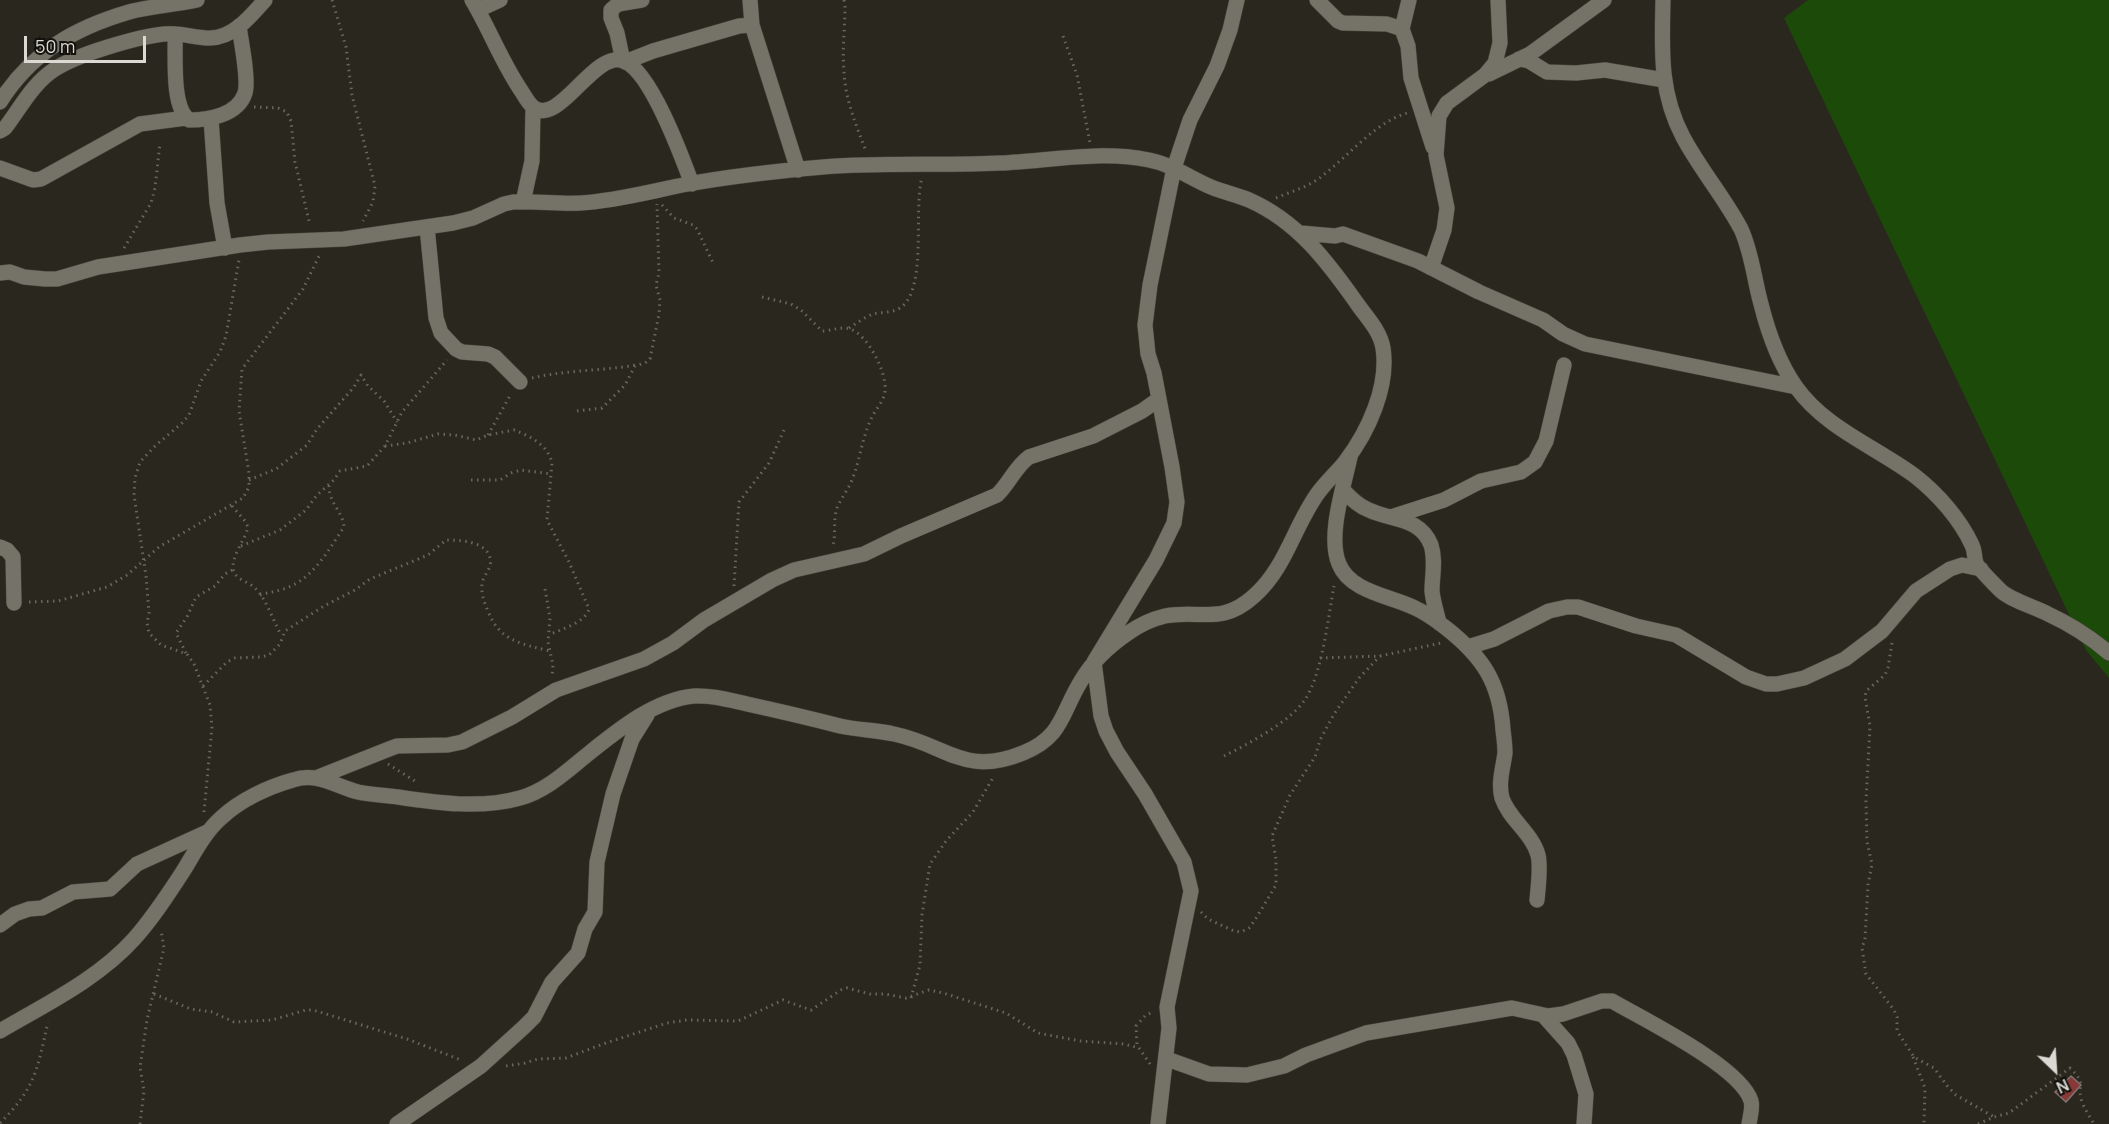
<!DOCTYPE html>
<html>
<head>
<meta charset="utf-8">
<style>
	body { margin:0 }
	#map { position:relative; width:2109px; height:1124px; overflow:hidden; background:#2a281e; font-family:Manrope,sans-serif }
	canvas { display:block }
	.north { position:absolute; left:2025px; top:1040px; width:60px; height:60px; -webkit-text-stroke:4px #12110c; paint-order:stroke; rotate:155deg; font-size:16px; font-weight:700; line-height:24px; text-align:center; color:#dad9d3 }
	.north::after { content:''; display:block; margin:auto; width:21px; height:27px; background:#dad9d3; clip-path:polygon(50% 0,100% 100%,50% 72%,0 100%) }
	.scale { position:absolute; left:24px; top:36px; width:122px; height:27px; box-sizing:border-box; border:3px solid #dad9d3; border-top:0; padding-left:8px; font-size:18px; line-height:21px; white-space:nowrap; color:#dad9d3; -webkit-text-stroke:4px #12110c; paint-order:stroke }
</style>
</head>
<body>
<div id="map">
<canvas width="2109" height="1124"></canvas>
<div class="north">N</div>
<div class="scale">50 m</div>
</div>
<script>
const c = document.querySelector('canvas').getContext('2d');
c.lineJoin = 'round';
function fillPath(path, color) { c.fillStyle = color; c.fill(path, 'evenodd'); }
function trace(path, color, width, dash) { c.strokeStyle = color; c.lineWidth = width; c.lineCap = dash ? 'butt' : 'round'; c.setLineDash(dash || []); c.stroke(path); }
const green = new Path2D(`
	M1808 0H2109V678L2086 650 1784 18Z`);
const building = new Path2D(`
	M2071 1076 2081 1085 2066 1102 2055 1092Z`);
const path = new Path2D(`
	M332 0 346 47 352 95 375 186 373 202 363 221
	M844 0 845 6C845 27 842 49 844 71 845 99 856 125 866 151
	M1063 36 1077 75 1090 143
	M254 107 278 108 287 112 291 121 295 162 310 225
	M1276 198C1292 191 1309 187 1322 176 1350 155 1374 123 1407 113
	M662 205 674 218 693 225 697 229 714 265
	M124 248 151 203 155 188 160 143
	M762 297 791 304 801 310 822 331C831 331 841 326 850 329 867 334 887 372 885 390 885 401 875 409 871 419 862 438 860 460 852 480 848 490 841 498 837 508 833 520 836 533 833 545
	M849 328C857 323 865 317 873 314 882 312 892 313 900 308 928 290 913 207 922 178
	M532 378C566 370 601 371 636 365
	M577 411 602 408 625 385 635 366 645 363 650 359 659 314 660 300 656 285 659 273 657 204
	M488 435 511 394
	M385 446 407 443 438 434 455 435 476 440 488 435 514 430C530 436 548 445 552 463L547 520 569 562 589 609C585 623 561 629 549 635
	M249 480 276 469 307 445 317 429 354 387 361 375 368 386 384 401 397 422
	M471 480H500L511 473 521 470 551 474
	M232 506 245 521 248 527C245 540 233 554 233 567 233 580 249 581 256 589 266 599 274 622 281 635
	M241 546 280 530 306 510 317 495 334 480 340 471 367 466 385 446 402 412 447 360
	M734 586 739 502 769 463 785 428
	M545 589 550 618 548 642 553 665 552 677
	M260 595C270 592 280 591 289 587 315 576 329 549 344 527 343 512 329 503 329 486
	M29 602 58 601 107 587 127 575 159 547 243 498 249 487V473L239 411 242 369 303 289 320 254
	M1892 643 1888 668 1885 675 1866 691 1865 697 1870 726 1866 801 1867 842 1872 864 1868 885 1865 939 1862 948 1866 974 1894 1010 1897 1017V1031L1914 1057 1934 1068 1948 1087 1956 1095 1994 1117
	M186 653 176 633 187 617 196 597 215 586 225 574 234 569
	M1320 658 1380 656 1441 643
	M203 686 227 662 235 658 261 657 269 655 280 644 285 631 296 624 324 606 355 590 370 579 428 555 446 540C459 540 486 541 490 558 493 568 483 575 482 584 481 593 484 602 488 611 499 641 522 644 550 651
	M1224 756C1248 744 1288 723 1304 701 1322 676 1328 618 1334 586
	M388 764 418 783
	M204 812 212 727 210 705 194 664 187 654 161 645 149 633 147 623 149 613 146 576 134 495 135 478 140 462 155 446 182 423 189 415 201 381 220 352 226 336 239 260
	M1201 912 1208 919 1234 931 1241 932 1249 928 1255 920 1276 885V859L1272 836 1290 795 1315 757 1320 740 1334 714 1359 678 1380 656
	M154 994 191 1009 212 1012 234 1022 272 1020 306 1010H313L407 1039 461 1060
	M911 998 920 965 922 915 930 864 946 841 973 812 994 776
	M1913 1057 1925 1088 1924 1124
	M1150 1064 1137 1045 1136 1026 1145 1016 1154 1011
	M506 1066 525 1063 538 1059 566 1058 603 1044 667 1023 687 1020 738 1021 783 1000 811 1010 841 990 847 988 870 994H885L906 998 929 990 943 993 1006 1013 1038 1033 1080 1041 1124 1044 1139 1048
	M0 1123C36 1087 37 1070 48 1022
	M140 1124 144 1091 140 1067 147 1020 164 948 161 930
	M1978 1124 1994 1117 2009 1113 2070 1068C2088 1085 2076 1085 2082 1102 2085 1110 2090 1117 2094 1124`);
const street = new Path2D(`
	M472 0C490 30 502 63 522 92 525 97 529 104 533 107 559 128 594 49 624 61 651 72 682 157 692 184
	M750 0 752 25 798 170
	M1317 0 1338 21 1343 23 1387 24 1402 29
	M1409 0 1402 29 1408 46 1411 78 1433 147
	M1663 0C1662 49 1659 92 1683 137 1700 169 1724 197 1741 229 1752 253 1754 279 1761 304 1768 332 1779 363 1796 387 1825 428 1876 447 1915 476 1938 494 1960 519 1972 545 1975 551 1974 557 1976 563 1978 568 1995 585 2000 590 2010 600 2035 607 2048 614 2072 625 2089 636 2109 653
	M478 10 500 0
	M175 34C176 55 171 107 189 120 209 120 238 115 245 93 249 80 241 41 239 26
	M1519 59 1529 61 1547 72 1576 73 1605 70 1664 80
	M623 61 617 33 611 18V10L618 4 642 0
	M625 62 653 51 739 26 752 25
	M1489 74 1530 54 1604 0
	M0 102C31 53 74 28 129 12 151 6 175 5 197 0
	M211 119 217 203 225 248
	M0 131 5 128C21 107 33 83 55 69 78 54 137 37 164 34 180 32 194 38 210 38 233 38 251 16 265 0
	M0 168 33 180 41 179 140 124 186 118
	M523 202 532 161 533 108
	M427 227 436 318 441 333 456 349 462 352 488 354 495 357 520 382
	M1301 233 1335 236 1343 234 1418 261 1479 292 1543 320 1563 334 1585 344 1796 387
	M1431 268 1444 230 1447 208 1436 155 1439 116 1447 103 1485 75 1495 63 1500 43 1498 0
	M0 273 10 272 24 277 45 279H57L98 267 240 245 268 242 344 239 453 223 473 218 504 204 513 202C535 201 558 204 581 203 616 201 652 191 688 184 732 176 778 171 823 167 882 162 941 166 1000 163 1048 161 1100 150 1149 160 1171 164 1190 178 1211 187 1223 192 1237 195 1249 200 1297 221 1327 261 1356 302 1366 317 1380 330 1383 348 1389 387 1368 432 1345 462 1337 472 1326 482 1318 493 1294 526 1286 568 1254 596 1221 626 1200 609 1165 616 1152 619 1138 626 1128 633 1109 646 1092 662 1081 681 1061 713 1063 737 1023 753 964 777 947 745 894 734 876 730 858 730 840 726 809 718 779 711 747 704 729 700 713 695 694 696 654 700 618 730 588 754 567 771 546 791 520 798 481 809 438 803 398 797 385 795 371 795 358 792 335 786 317 772 293 780 268 787 240 800 221 818 204 833 194 854 182 873 167 896 152 919 134 939 98 979 46 1004 0 1031
	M1350 457C1344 486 1327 536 1339 564 1350 592 1391 596 1415 608 1426 613 1437 621 1446 628 1483 657 1500 683 1503 730 1504 738 1505 745 1505 753 1503 768 1498 783 1502 798 1509 819 1532 833 1538 855 1541 866 1538 889 1537 900
	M1343 490C1351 498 1358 506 1369 510 1392 521 1420 517 1431 545 1436 560 1432 576 1432 591 1433 602 1437 613 1439 623
	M1391 517 1444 500 1481 481 1521 472 1535 462 1546 441 1564 365
	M0 547 7 550 13 557 14 603
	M1468 647 1494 639 1549 611 1567 607H1578L1636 626 1676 635 1746 677 1766 684H1777L1804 678 1845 659 1882 631 1916 591 1950 569 1962 565 1981 569
	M316 778 389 749 397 746 448 745 462 742 512 717 556 690 644 659 673 643 704 620 772 580 794 570 864 554 901 536 997 495C1009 484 1015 467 1029 457L1093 436 1142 411 1159 399
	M0 925 15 914 29 909 42 908 73 892 110 889 137 864 207 832
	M1543 1015 1568 1043 1574 1055 1586 1094 1584 1124
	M1167 1059 1209 1074 1247 1075 1284 1066 1306 1055 1366 1033 1512 1008 1548 1016 1563 1014 1602 1001H1612C1643 1019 1741 1067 1751 1101 1753 1107 1750 1117 1749 1124
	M397 1124 481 1066 524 1027 534 1017 552 982 578 953 585 929 595 912 597 862 613 794 632 739 647 715
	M1158 1124 1169 1028 1167 1007 1191 891 1184 862 1145 794 1117 752 1106 731 1101 716 1094 662 1156 560 1174 523 1177 502 1172 467 1154 373 1148 354 1145 325 1150 285 1174 168 1190 120 1217 66 1230 30 1237 0`);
fillPath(green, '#1b4a09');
fillPath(building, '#873938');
trace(building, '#827473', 1.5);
trace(street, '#47453d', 16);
trace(path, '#69675e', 3, [1.5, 4.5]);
trace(street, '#757367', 15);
</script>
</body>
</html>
